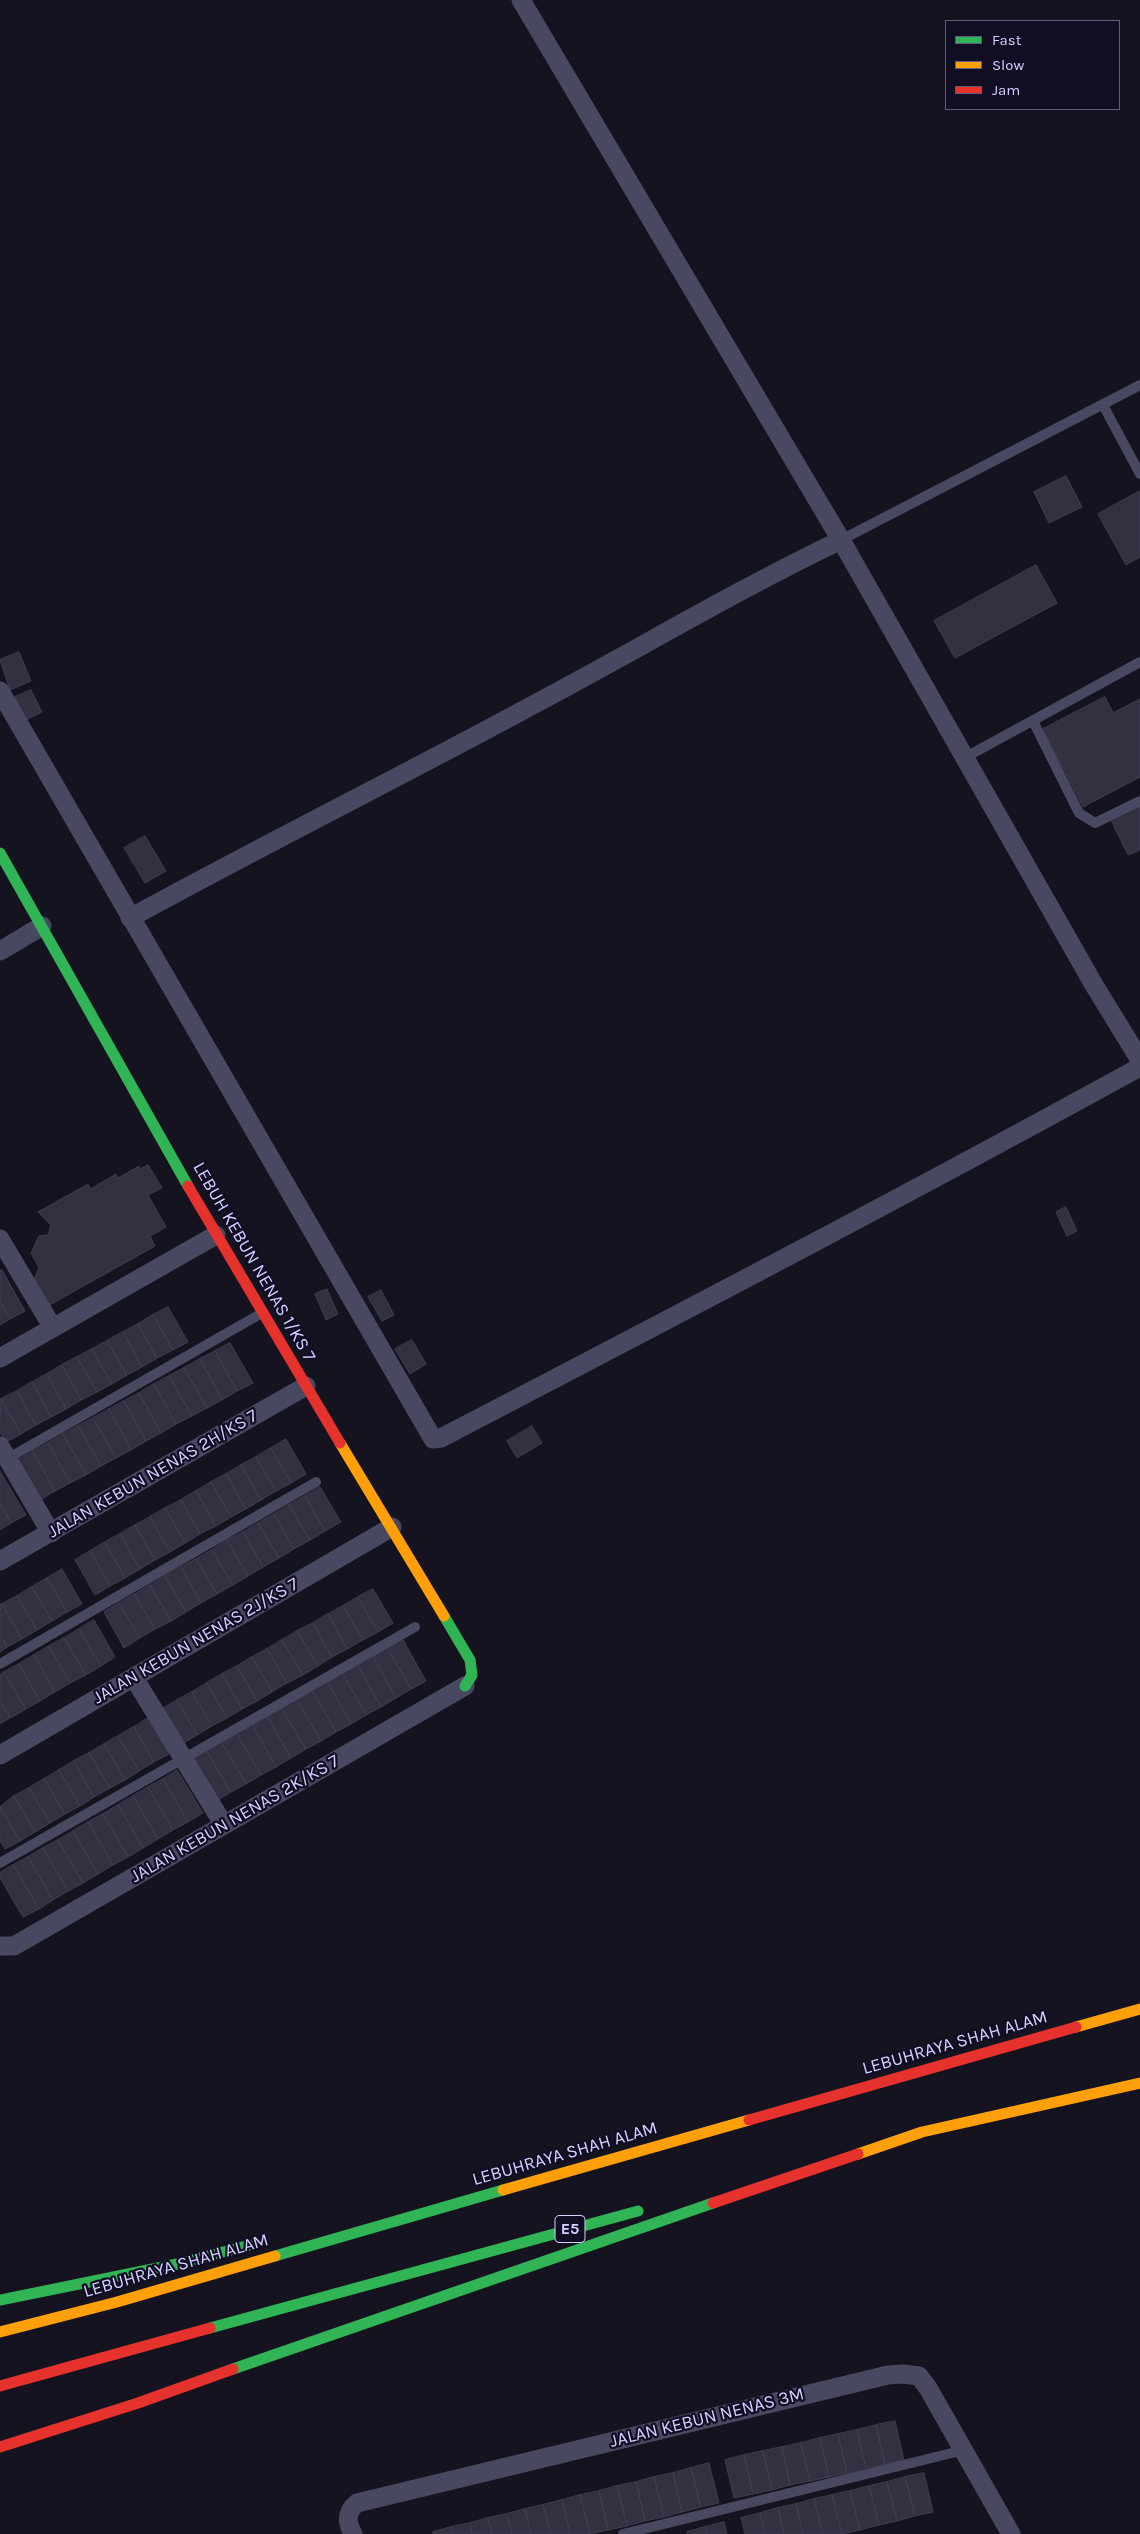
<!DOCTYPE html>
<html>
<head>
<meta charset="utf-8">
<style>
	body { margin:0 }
	#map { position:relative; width:1140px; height:2534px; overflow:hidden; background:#14131f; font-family:Karla,sans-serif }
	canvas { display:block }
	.legend { position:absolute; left:945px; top:20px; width:175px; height:90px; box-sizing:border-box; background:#110e24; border:1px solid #5f5c7c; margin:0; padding:6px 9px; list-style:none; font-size:15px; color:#d3d1ff }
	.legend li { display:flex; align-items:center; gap:10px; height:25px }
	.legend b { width:25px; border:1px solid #5f5c7c }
</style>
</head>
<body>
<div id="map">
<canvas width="1140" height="2534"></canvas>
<ul class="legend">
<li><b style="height:6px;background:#30b455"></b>Fast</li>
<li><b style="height:6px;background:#ff9f0a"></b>Slow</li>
<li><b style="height:6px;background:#e5322d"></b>Jam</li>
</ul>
</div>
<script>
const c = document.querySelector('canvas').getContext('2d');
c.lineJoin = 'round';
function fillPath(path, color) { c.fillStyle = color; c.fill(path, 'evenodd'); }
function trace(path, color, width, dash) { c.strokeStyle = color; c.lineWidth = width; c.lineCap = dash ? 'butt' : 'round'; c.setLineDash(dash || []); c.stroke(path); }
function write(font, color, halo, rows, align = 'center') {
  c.font = font + ' Karla,sans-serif'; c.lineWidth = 4.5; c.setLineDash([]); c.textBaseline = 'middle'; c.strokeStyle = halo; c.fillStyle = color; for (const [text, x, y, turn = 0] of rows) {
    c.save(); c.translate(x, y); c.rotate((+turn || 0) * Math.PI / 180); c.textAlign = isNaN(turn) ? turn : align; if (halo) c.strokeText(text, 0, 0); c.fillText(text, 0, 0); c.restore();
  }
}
const building = new Path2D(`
	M1066 476 1082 507 1049 523 1034 492Z
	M1140 491V557L1126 565 1098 514Z
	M1036 565 1057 603 955 658 934 621Z
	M19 652 31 681 10 690 0 660Z
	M31 690 42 712 25 720 15 697Z
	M1105 697 1113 713 1140 699V777L1083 807 1043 729Z
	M1140 804V850L1128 855 1110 818Z
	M145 836 166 871 145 883 124 848Z
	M148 1165 162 1188 148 1195 166 1227 150 1236 155 1246 46 1307 33 1283 39 1267 31 1253 39 1236 48 1235 51 1225 38 1212 88 1184 91 1189 116 1174 118 1178 139 1166 140 1169Z
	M1066 1207 1077 1231 1067 1236 1056 1212Z
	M2 1270 25 1311 10 1319 0 1302V1271Z
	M327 1289 338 1314 326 1320 315 1294Z
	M381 1290 394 1315 382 1321 368 1297Z
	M0 1302 10 1319 0 1325Z
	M168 1307 188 1342 173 1350 153 1315Z
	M153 1315 173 1350 157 1358 138 1324Z
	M138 1324 157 1358 142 1367 123 1332Z
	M123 1332 142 1367 127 1375 107 1341Z
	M412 1340 426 1364 410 1374 395 1349Z
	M107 1341 127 1375 112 1384 92 1349Z
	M230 1343 253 1383 237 1391 215 1351Z
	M92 1349 112 1384 97 1392 77 1357Z
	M215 1351 237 1391 222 1400 200 1359Z
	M77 1357 97 1392 81 1400 62 1365Z
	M200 1359 222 1400 207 1408 184 1368Z
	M62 1365 81 1400 66 1409 47 1374Z
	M184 1368 207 1408 192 1416 169 1376Z
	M47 1374 66 1409 51 1417 32 1382Z
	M169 1376 192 1416 176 1424 154 1384Z
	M32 1382 51 1417 36 1425 17 1391Z
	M154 1384 176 1424 161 1433 139 1393Z
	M17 1391 36 1425 21 1434 1 1399Z
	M139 1393 161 1433 146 1441 124 1401Z
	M1 1399 21 1434 6 1442 0 1432Z
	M124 1401 146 1441 131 1450 109 1409Z
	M109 1409 131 1450 116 1458 93 1418Z
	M93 1418 116 1458 101 1466 78 1426Z
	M78 1426 101 1466 86 1475 63 1434Z
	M532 1426 542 1443 517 1458 507 1441Z
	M63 1434 86 1475 70 1483 48 1443Z
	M286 1439 306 1474 291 1483 271 1448Z
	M48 1443 70 1483 55 1491 33 1451Z
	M271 1448 291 1483 276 1491 256 1457Z
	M33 1451 55 1491 40 1500 18 1460Z
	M256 1457 276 1491 261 1500 241 1465Z
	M241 1465 261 1500 246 1509 226 1474Z
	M0 1471 26 1515 11 1523 0 1504Z
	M226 1474 246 1509 231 1517 211 1482Z
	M211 1482 231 1517 216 1526 196 1491Z
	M320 1487 341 1522 325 1531 305 1496Z
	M196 1491 216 1526 200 1534 181 1500Z
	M305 1496 325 1531 310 1540 289 1505Z
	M181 1500 200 1534 185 1543 165 1508Z
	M0 1504 11 1523 0 1530Z
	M289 1505 310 1540 294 1549 274 1514Z
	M165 1508 185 1543 170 1552 150 1517Z
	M274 1514 294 1549 279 1558 258 1523Z
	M150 1517 170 1552 155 1560 135 1525Z
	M258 1523 279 1558 263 1567 243 1532Z
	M135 1525 155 1560 140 1569 120 1534Z
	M243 1532 263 1567 248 1576 227 1540Z
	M120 1534 140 1569 125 1578 105 1542Z
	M227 1540 248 1576 233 1585 212 1550Z
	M105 1542 125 1578 110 1586 90 1551Z
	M212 1550 233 1585 217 1594 196 1559Z
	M90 1551 110 1586 95 1595 75 1560Z
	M196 1559 217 1594 201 1603 181 1567Z
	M181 1567 201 1603 186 1612 165 1576Z
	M62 1569 82 1604 67 1612 47 1578Z
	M165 1576 186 1612 171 1621 150 1585Z
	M47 1578 67 1612 52 1621 32 1587Z
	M150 1585 171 1621 155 1629 135 1594Z
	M32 1587 52 1621 37 1630 17 1596Z
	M373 1589 393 1623 378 1632 358 1597Z
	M135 1594 155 1629 140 1638 119 1603Z
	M17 1596 37 1630 22 1639 2 1604Z
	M358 1597 378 1632 363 1640 343 1606Z
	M119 1603 140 1638 124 1648 104 1612Z
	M2 1604 22 1639 7 1647 0 1635V1605Z
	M343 1606 363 1640 347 1649 328 1614Z
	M328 1614 347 1649 332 1657 313 1623Z
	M94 1620 115 1657 101 1666 79 1629Z
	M313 1623 332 1657 318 1666 297 1631Z
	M79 1629 101 1666 86 1675 64 1638Z
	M297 1631 318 1666 303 1675 282 1640Z
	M0 1635 7 1647 0 1652Z
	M64 1638 86 1675 70 1683 49 1646Z
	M282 1640 303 1675 287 1683 267 1649Z
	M403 1640 426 1681 411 1689 388 1649Z
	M49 1646 70 1683 55 1692 34 1655Z
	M267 1649 287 1683 272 1692 252 1657Z
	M388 1649 411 1689 396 1698 373 1657Z
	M34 1655 55 1692 40 1701 19 1664Z
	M252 1657 272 1692 257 1701 237 1666Z
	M373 1657 396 1698 381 1707 358 1666Z
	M19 1664 40 1701 26 1709 4 1672Z
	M237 1666 257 1701 242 1709 222 1674Z
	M358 1666 381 1707 366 1715 343 1674Z
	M4 1672 26 1709 10 1718 0 1700V1675Z
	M222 1674 242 1709 227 1718 207 1683Z
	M343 1674 366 1715 351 1724 328 1683Z
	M207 1683 227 1718 212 1726 192 1692Z
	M328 1683 351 1724 336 1732 313 1692Z
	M192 1692 212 1726 197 1735 177 1700Z
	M313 1692 336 1732 321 1741 297 1700Z
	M0 1700 10 1718 0 1724Z
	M177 1700 197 1735 182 1744 162 1709Z
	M297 1700 321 1741 306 1749 282 1709Z
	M282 1709 306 1749 291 1758 268 1717Z
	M268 1717 291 1758 276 1767 253 1726Z
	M148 1718 169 1754 154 1762 134 1727Z
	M253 1726 276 1767 261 1775 237 1734Z
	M134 1727 154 1762 139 1771 118 1736Z
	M237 1734 261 1775 246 1784 222 1743Z
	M118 1736 139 1771 125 1780 104 1744Z
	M222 1743 246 1784 231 1792 207 1752Z
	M104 1744 125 1780 110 1788 89 1753Z
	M207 1752 231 1792 216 1801 192 1760Z
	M89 1753 110 1788 94 1797 74 1761Z
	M74 1761 94 1797 80 1806 59 1770Z
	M59 1770 80 1806 65 1814 44 1779Z
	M177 1770 203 1813 188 1822 163 1779Z
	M44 1779 65 1814 50 1823 29 1788Z
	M163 1779 188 1822 173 1830 148 1787Z
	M148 1787 173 1830 158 1839 133 1796Z
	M29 1788 50 1823 35 1832 14 1796Z
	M14 1796 35 1832 20 1841 0 1807Z
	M133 1796 158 1839 143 1848 118 1805Z
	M118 1805 143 1848 128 1857 103 1814Z
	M0 1807 20 1841 5 1849 0 1841Z
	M103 1814 128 1857 113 1865 88 1822Z
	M88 1822 113 1865 98 1874 73 1831Z
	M73 1831 98 1874 83 1883 58 1840Z
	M58 1840 83 1883 68 1891 43 1848Z
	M43 1848 68 1891 53 1900 28 1857Z
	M28 1857 53 1900 39 1909 13 1865Z
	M13 1865 39 1909 23 1917 0 1878V1873Z
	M895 2421 904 2460 885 2464 876 2425Z
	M876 2425 885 2464 866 2468 857 2430Z
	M857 2430 866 2468 847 2473 838 2434Z
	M838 2434 847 2473 829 2477 820 2438Z
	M820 2438 829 2477 810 2481 801 2443Z
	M801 2443 810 2481 790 2485 782 2447Z
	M782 2447 790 2485 772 2490 763 2451Z
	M763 2451 772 2490 753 2494 744 2455Z
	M744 2455 753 2494 734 2498 725 2460Z
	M709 2463 719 2503 701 2507 691 2468Z
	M691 2468 701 2507 682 2512 673 2473Z
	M673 2473 682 2512 664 2517 654 2477Z
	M924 2473 933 2512 915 2516 905 2477Z
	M654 2477 664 2517 645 2521 636 2482Z
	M905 2477 915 2516 897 2521 887 2482Z
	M636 2482 645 2521 627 2526 617 2486Z
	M887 2482 897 2521 879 2525 869 2486Z
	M617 2486 627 2526 608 2530 599 2491Z
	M869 2486 879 2525 860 2530 850 2491Z
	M599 2491 608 2530 590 2534 580 2495Z
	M850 2491 860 2530 842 2534 832 2495Z
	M580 2495 590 2534H570L562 2500Z
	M832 2495 842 2534H823L814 2499Z
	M814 2499 823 2534H803L796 2504Z
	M562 2500 570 2534H551L543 2505Z
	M796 2504 803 2534H784L778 2508Z
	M543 2505 551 2534H531L525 2509Z
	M778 2508 784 2534H765L760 2513Z
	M525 2509 531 2534H512L507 2514Z
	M760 2513 765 2534H745L741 2518Z
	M507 2514 512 2534H492L488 2518Z
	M488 2518 492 2534H472L470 2523Z
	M724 2522 727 2534H707L705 2527Z
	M470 2523 472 2534H453L451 2527Z
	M451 2527 453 2534H433V2532Z
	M705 2527 707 2534H688L687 2532Z`);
const lane = new Path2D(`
	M1103 405 1140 474
	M841 540 1140 385
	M1033 721 1079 813 1095 823 1140 801
	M964 758 1140 662
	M5 1460 262 1313
	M0 1664 316 1482
	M0 1863 415 1627
	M623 2534 964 2450`);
const street = new Path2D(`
	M521 0 841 540 1094 985 1140 1060
	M0 691 433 1439 441 1438C675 1316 909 1194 1140 1067
	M130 918C263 845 398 778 531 706 635 651 735 591 841 540
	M0 951 42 926
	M0 1239 53 1328
	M0 1358 216 1235
	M0 1446 51 1533
	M0 1561 306 1386
	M134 1678 224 1825
	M0 1755 392 1527
	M0 1946H14L465 1686
	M353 2534C346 2521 346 2512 357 2503L888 2375 903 2374 919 2376 928 2388 1011 2534`);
const fast = new Path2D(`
	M0 853 188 1186
	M444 1616 470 1660 472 1675 465 1686
	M275 2256 503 2190
	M0 2300 177 2264 250 2245
	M210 2328 638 2211
	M233 2369 713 2203`);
const slow = new Path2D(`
	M340 1443 444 1616
	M1076 2027 1140 2009
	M858 2154 922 2132 1140 2083
	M503 2190 749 2120
	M0 2332 117 2302 275 2256`);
const jam = new Path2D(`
	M188 1186 340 1443
	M749 2120 1076 2027
	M713 2203 858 2154
	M0 2386 210 2328
	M0 2447 138 2403 233 2369`);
const shields = [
	[570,2229,30]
];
const shieldNames = [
	["E5",570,2229]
];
const streetNames = [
	["LEBUH KEBUN NENAS 1/KS 7",254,1262,60],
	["JALAN KEBUN NENAS 2H/KS 7",153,1474,-30],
	["JALAN KEBUN NENAS 2J/KS 7",196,1641,-30],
	["JALAN KEBUN NENAS 2K/KS 7",235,1819,-30],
	["LEBUHRAYA SHAH ALAM",955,2043,-16],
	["LEBUHRAYA SHAH ALAM",565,2154,-16],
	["LEBUHRAYA SHAH ALAM",176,2266,-16],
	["JALAN KEBUN NENAS 3M",707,2418,-14]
];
fillPath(building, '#323141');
trace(building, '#403d53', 1);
trace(lane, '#484960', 10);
trace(street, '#484960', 19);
trace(fast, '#30b455', 11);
trace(slow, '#ff9f0a', 11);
trace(jam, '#e5322d', 11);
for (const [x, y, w] of shields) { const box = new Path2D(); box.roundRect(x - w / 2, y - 13.5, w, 27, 4); c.fillStyle = '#110e24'; c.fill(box); trace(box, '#d3d1ff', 1); }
write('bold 16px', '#d3d1ff', null, shieldNames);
write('18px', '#d3d1ff', '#110e24', streetNames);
</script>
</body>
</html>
